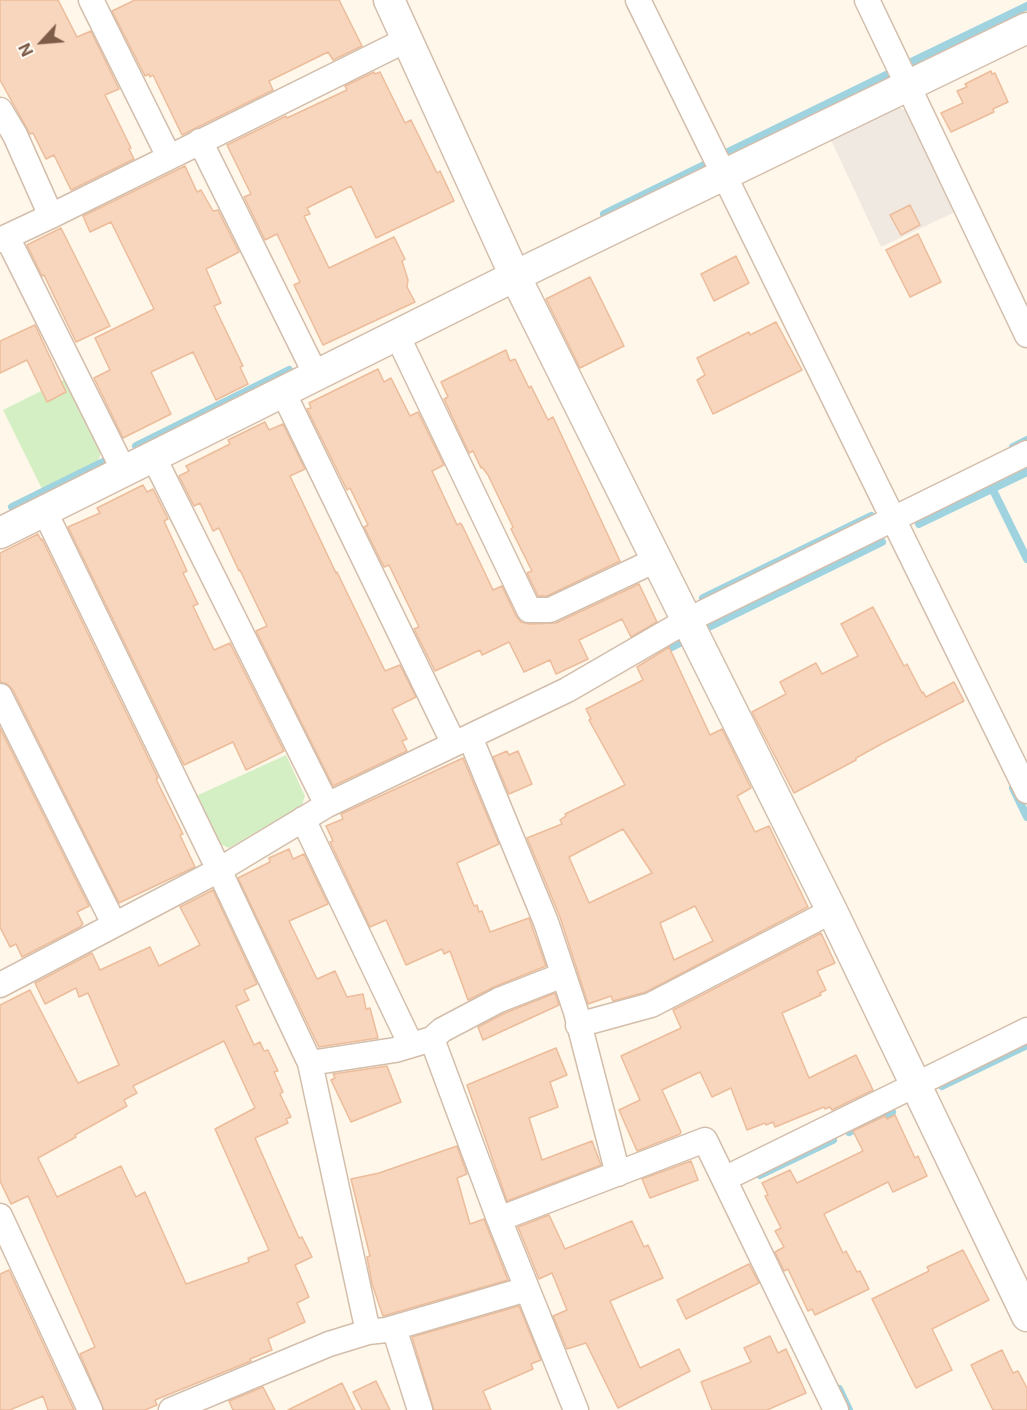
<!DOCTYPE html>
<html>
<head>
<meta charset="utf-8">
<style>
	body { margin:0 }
	#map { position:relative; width:1027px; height:1410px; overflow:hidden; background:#fff7e9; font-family:Inter,sans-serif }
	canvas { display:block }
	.north { position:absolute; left:12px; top:12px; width:60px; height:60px; -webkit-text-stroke:4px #fffaf2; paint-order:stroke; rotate:244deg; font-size:16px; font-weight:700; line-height:24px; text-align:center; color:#7d5c48 }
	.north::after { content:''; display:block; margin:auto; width:21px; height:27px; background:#7d5c48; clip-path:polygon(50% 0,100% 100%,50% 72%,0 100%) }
</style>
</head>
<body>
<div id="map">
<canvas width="1027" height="1410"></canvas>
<div class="north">N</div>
</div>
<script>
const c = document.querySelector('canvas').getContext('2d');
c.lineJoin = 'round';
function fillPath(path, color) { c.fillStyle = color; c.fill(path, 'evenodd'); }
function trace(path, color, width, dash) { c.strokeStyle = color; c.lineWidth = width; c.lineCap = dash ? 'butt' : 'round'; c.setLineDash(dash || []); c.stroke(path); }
const industrial = new Path2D(`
	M898 107 911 113 957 211 881 247 831 140Z`);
const green = new Path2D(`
	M65 379 101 452 98 461 42 489 3 410Z
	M286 755 305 796 302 805 229 848 220 844 196 796Z`);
const stream = new Path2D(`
	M911 62 1027 6
	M728 152 890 73
	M604 214 706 164
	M136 446 289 370
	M1013 447 1027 440
	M992 488 1027 559
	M12 507 103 462
	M919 524 1027 472
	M703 598 871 516
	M711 626 882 542
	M670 648 680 643
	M1013 788 1027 817
	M942 1086 1027 1045
	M849 1132 892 1112
	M760 1175 833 1140
	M839 1389 849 1410`);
const building = new Path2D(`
	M0 0H58L77 37 91 31 119 89 105 95 131 148 129 149 134 159 71 190 54 155 46 159 33 133 30 134 0 80Z
	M135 0H339L362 46 333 60 328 52 269 81 273 90 182 135 153 75 150 77 149 74 145 76 112 11Z
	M991 71 992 74 995 73 1008 102 993 109 994 112 951 132 941 113 963 103 957 91 967 87 965 84Z
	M374 72 375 74 380 72 405 123 411 120 437 173 440 171 454 201 376 238 351 186 307 208 310 214 304 216 329 268 394 237 405 259 402 261 408 280 407 287 415 302 323 345 294 285 300 282 277 234 265 240 244 197 251 194 227 145 286 116 287 118 347 90 345 86Z
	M185 166 197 192 201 190 213 211 218 210 239 252 206 269 221 303 214 306 243 366 240 367 248 384 216 400 193 352 151 372 171 414 123 438 94 378 110 370 95 338 154 309 111 222 90 232 83 216Z
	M910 205 920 225 901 235 890 215Z
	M61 228 110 326 76 342 44 275 42 276 27 245Z
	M918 234 941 282 910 297 886 250Z
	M736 256 749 283 714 301 701 274Z
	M590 277 624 346 580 368 546 299Z
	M776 322 802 370 713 414 697 380 705 375 697 358 749 332 750 335Z
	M35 325 66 392 47 402 27 360 0 373V341Z
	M506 350 510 361 515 359 529 388 531 386 548 420 553 417 620 561 547 596H538L527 573 532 571 511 529 513 527 488 475 482 467 481 468 473 451 469 453 444 399 448 397 441 382Z
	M378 369 384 382 391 378 410 416 418 412 444 465 432 471 457 525 460 523 462 525 493 590 502 586 516 616 521 622 529 624 556 623 639 584 657 622 631 637 622 619 579 640 588 659 556 674 550 660 524 672 509 642 482 655 480 650 435 671 414 629 419 627 389 565 384 567 364 527 368 525 350 488 347 490 307 409 311 408 309 403Z
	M265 422 269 430 283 424 305 469 290 476 336 573 337 572 385 671 400 665 416 697 392 709 407 739 402 741 407 751 333 786 256 631 267 626 240 570 239 571 219 528 213 531 200 503 194 506 179 476 189 471 186 466 230 444 228 440Z
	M143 485 147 492 153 489 168 519 164 521 187 571 183 573 198 604 193 606 214 650 230 643 284 751 246 770 233 742 184 765 68 527 100 513 97 508Z
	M38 534 41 540 42 539 158 778 156 779 183 834 180 835 195 867 119 903 13 690 7 684 0 682V553Z
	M873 607 904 666 907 664 922 693 923 692 926 697 954 682 964 701 883 743 856 758V760L794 793 752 712 786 694 780 682 816 663 822 674 858 656 841 624Z
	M669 647 710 735 722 729 751 788 737 796 755 832 769 826 808 907 646 992 613 1001 611 996 588 1004 560 917 527 838 562 824 560 820 566 816 565 814 625 785 589 720 591 719 586 709 643 680 637 667ZM623 829 652 873 589 903 569 857ZM695 906 713 941 674 960 660 923Z
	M0 728 89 906 77 912 83 924 80 927 22 957 16 944 10 947 0 927Z
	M507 751 509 755 518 751 532 784 509 794 493 757Z
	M463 758 499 844 457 863 474 906 477 905 479 912 482 911 490 932 529 918 546 966 494 987 468 1000 450 951 444 954 442 949 406 965 386 920 370 927 330 842 333 841 326 826 343 819 341 814Z
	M289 849 293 859 304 854 328 904 289 921 317 979 335 971 347 997 363 994 366 1009 370 1008 378 1038 319 1047 313 1035 238 878 270 862 269 858Z
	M213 890 257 984 244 990 249 1000 236 1006 254 1045 260 1042 264 1051 268 1050 278 1071 274 1072 283 1092 280 1094 291 1117 286 1119 288 1123 255 1138 299 1238 302 1237 312 1257 295 1265 309 1297 297 1303 305 1322 268 1339 272 1350 250 1359 251 1361 155 1400 157 1405 145 1410H104L80 1354 95 1347 28 1196 11 1204 0 1181V1005L30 990 78 1083 119 1065 88 993 79 997 76 988 45 1004 35 983 92 953 100 970 150 947 159 966 200 945 180 907ZM224 1041 255 1108 215 1129 269 1250 248 1258 249 1262 186 1284 145 1192 136 1197 121 1166 57 1197 38 1158 76 1137 75 1135 127 1106 124 1100 137 1093 133 1086Z
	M821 933 835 963 817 971 826 990 820 993 821 995 782 1013 809 1078 856 1055 873 1090 832 1110 830 1107 825 1109 824 1107 775 1127 773 1122 766 1125 765 1123 747 1130 731 1088 712 1097 700 1072 662 1090 681 1132 680 1134 637 1151 619 1110 640 1100 621 1056 681 1028 673 1010Z
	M555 993 559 1005 483 1040 478 1027 505 1013Z
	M556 1048 567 1075 550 1082 558 1107 529 1118 542 1160 592 1141 601 1165 507 1201 467 1085Z
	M387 1066 401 1102 351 1122 331 1080 335 1078 333 1074Z
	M895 1115 915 1158 918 1156 927 1176 893 1192 888 1182 824 1214 843 1253 846 1251 857 1272 860 1271 869 1289 815 1315 812 1309 808 1311 788 1269 784 1271 775 1252 784 1247 775 1231 781 1228 765 1196 768 1195 762 1183 790 1170 797 1183 863 1151 853 1131 885 1116 887 1119Z
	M457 1146 467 1174 457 1178 470 1224 484 1219 508 1280 383 1316 372 1284 367 1257 370 1256 351 1179 379 1173Z
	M691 1161 698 1180 650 1198 642 1179Z
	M549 1215 565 1249 632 1221 644 1247 648 1245 663 1278 610 1301 640 1368 679 1349 690 1371 618 1408 586 1343 567 1349 553 1316 567 1310 552 1273 539 1279 518 1227Z
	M963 1250 989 1300 932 1329 952 1370 916 1388 872 1299 929 1271 927 1267Z
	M749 1264 759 1283 686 1319 677 1300Z
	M9 1270 74 1410H48L43 1396 10 1410H0V1274Z
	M519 1306 541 1360 531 1364 533 1369 483 1391 491 1410H434L412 1337Z
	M770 1336 778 1353 786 1349 806 1393 767 1410H712L701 1382 751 1362 744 1348Z
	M1002 1350 1013 1373 1018 1371 1027 1388V1410H993L971 1365Z
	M376 1381 390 1410H362L353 1392Z
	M342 1383 355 1410H288Z
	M263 1387 275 1410H233L229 1401Z`);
const minor = new Path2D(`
	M91 0 169 157
	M638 0 1027 791
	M867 0 1027 335
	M0 110 15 135 51 216
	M200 141 316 375
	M7 237 124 471
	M0 240 51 216 408 39
	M397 335 529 610H550L656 560
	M283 392 454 744
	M153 456 327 805
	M44 510 219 870 310 1063 368 1332
	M0 696 114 924
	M470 737 546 922 576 1012 618 1174
	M303 819 411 1045
	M0 985 219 870 327 805 567 690 686 621 1027 453
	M578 1025 651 1005 832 911
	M432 1039 499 1219 576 1410
	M310 1063 395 1050 432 1039 442 1030 499 1000 563 975
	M724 1179 1027 1030
	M0 1216 90 1410
	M499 1219 705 1140 836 1410
	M394 1328 420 1410
	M171 1410 329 1344 368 1332 386 1330 527 1289`);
const tertiary = new Path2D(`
	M389 0 515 276 832 911 1027 1316
	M0 533 515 276 1027 28`);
fillPath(industrial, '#f0e9e2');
fillPath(green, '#d5efc5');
trace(stream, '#9fd3df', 8);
fillPath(building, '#f7d6bd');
trace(building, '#ecbc9b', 1.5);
trace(minor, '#d3beac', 27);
trace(tertiary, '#d3beac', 33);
trace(minor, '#fff', 24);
trace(tertiary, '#fff', 30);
</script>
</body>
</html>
